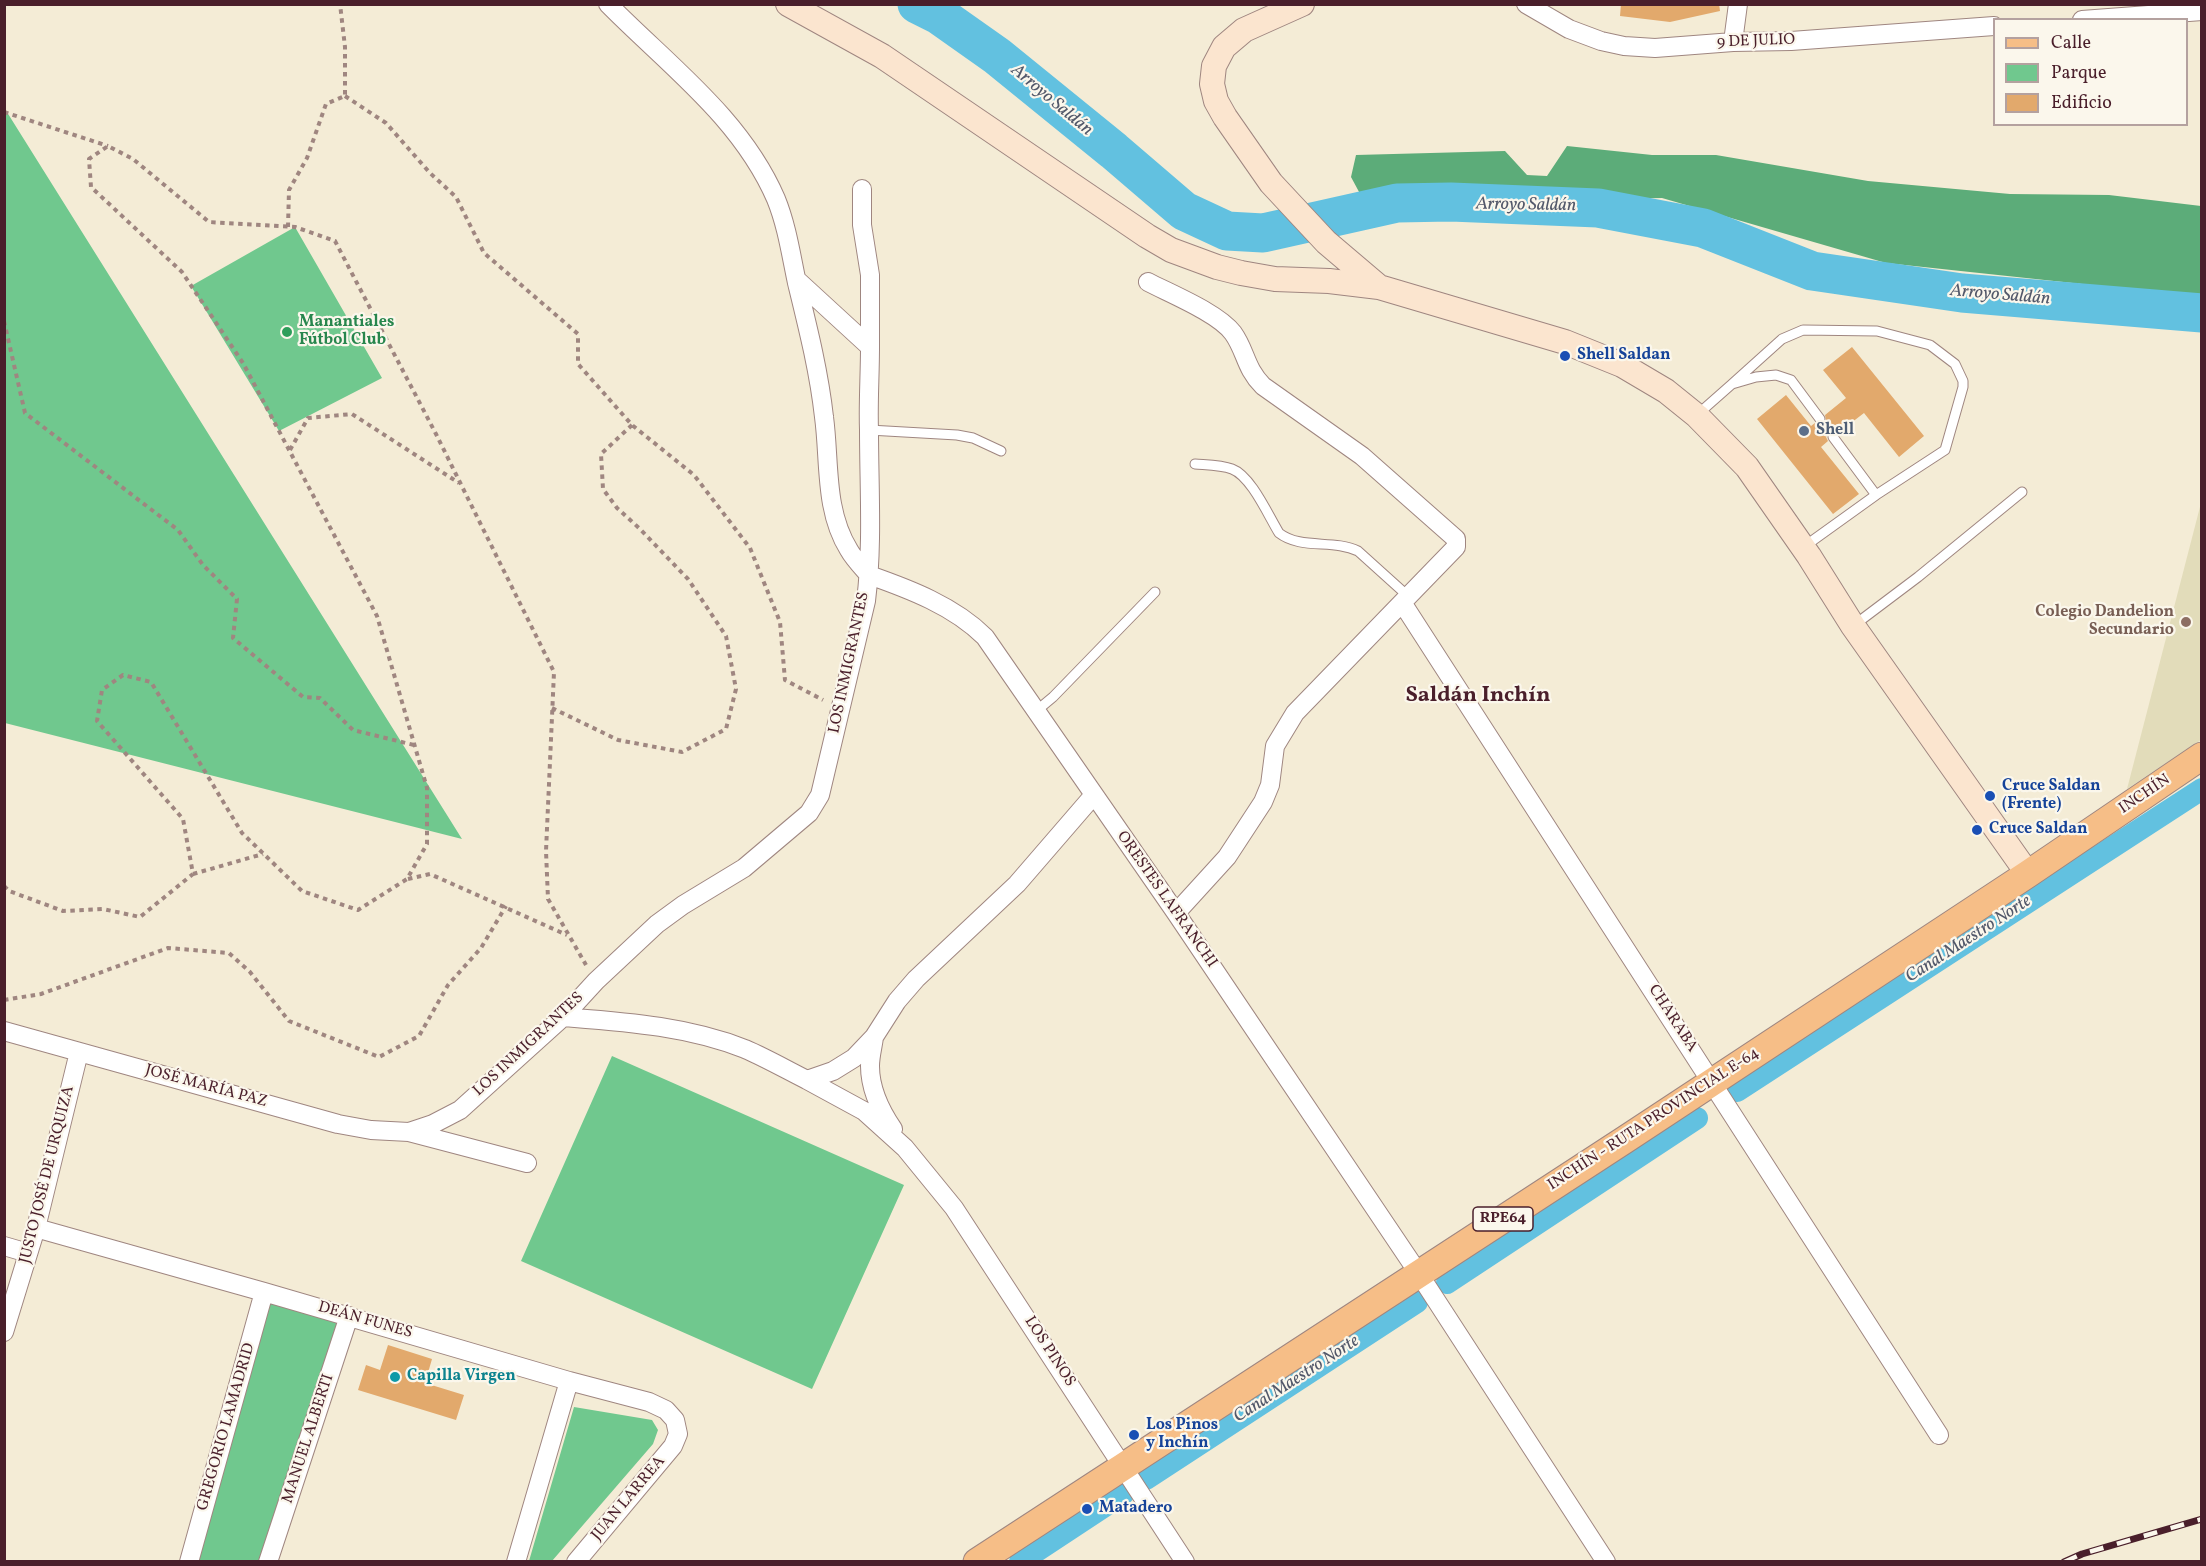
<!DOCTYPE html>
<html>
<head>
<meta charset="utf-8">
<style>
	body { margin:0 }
	#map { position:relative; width:2206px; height:1566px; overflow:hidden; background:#f4ecd6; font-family:Vollkorn,serif }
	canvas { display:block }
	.frame { position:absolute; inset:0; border:6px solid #4a1f2b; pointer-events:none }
	.legend { position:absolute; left:1993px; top:18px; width:195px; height:108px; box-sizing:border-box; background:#fbf7ec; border:2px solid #b4a19f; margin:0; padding:8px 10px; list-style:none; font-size:18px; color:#4a1f2b }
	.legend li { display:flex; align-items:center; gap:12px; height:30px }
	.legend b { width:30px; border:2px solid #b4a19f }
</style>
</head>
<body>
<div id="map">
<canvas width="2206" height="1566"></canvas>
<div class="frame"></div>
<ul class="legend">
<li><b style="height:8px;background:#f6be87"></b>Calle</li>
<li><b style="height:16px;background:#70c88e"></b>Parque</li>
<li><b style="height:16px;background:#e2a96c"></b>Edificio</li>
</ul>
</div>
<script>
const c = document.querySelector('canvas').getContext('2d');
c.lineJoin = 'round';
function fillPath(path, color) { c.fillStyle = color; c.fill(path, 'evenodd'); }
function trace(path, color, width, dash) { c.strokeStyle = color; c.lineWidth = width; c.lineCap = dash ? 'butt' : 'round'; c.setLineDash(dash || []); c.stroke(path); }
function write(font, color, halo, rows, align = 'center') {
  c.font = font + ' Vollkorn,serif'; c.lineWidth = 4.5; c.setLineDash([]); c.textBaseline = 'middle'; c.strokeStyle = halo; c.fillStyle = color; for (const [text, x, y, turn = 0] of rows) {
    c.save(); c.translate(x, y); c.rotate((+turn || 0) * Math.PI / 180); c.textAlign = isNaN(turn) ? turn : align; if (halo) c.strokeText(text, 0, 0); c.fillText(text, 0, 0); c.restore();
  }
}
const built = new Path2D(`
	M2201 503V740L2127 789Z`);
const green = new Path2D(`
	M4 109H5L462 839 5 723Z
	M295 227 382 378 279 431 191 286Z
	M612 1056 904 1185 812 1389 521 1261Z
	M264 1292 349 1316 268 1561 189 1562Z
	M574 1407 652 1420 658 1430 653 1444 552 1561H529Z`);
const forest = new Path2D(`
	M1567 146 1652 155H1716L1868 181 2010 194 2109 195 2201 206V295L2166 293 1886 263 1662 198 1365 203 1351 177 1356 155 1505 151 1527 175 1547 176Z`);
const canal = new Path2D(`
	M1737 1091 2202 789
	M1447 1283 1697 1118
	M1146 1479 1417 1302
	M1020 1562 1123 1494`);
const river = new Path2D(`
	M917 4 939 15 997 56 1114 151 1184 211 1227 231 1263 233 1397 203 1451 202 1598 208 1703 228 1812 271 1962 293 2202 313`);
const building = new Path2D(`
	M1621 4H1719L1720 11 1670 22 1620 16Z
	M1852 347 1924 436 1899 457 1864 413 1838 433 1833 430 1829 432 1826 437 1828 441 1821 447 1859 494 1833 514 1757 419 1786 395 1811 426 1815 423 1818 425H1824L1826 421 1825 415 1846 398 1823 370Z
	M388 1345 432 1359 425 1383 464 1395 456 1420 358 1390 366 1365 380 1370Z`);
const path = new Path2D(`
	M345 96 386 123 430 173 456 197 484 253 578 334V364L632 425 694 475 750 548 780 622 785 680 823 700
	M4 112 108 146
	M288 227 289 190 307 158 326 104 345 96V47L340 4
	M4 321 25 413 178 530 203 565 237 599 233 638 303 697 320 698 353 730 414 745
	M290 450 308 418 352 414 459 483
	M552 708 618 740 682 752 726 729 736 689 726 636 688 579 639 528 617 508 603 489 601 454 632 425
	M193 874 263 854
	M408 879 430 874 567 935
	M4 886 9 891 63 911 103 909 140 917 193 874 183 819 97 721 102 690 123 675 151 682 242 833 302 891 358 910 407 879 427 844V788L377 616 243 363 182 272 91 187 89 159 108 146 133 159 209 222 295 227 335 241 436 434 554 672 546 851 548 899 586 965
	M4 1000 41 994 168 948 229 953 250 972 289 1021 379 1057 419 1036 448 985 481 948 506 906`);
const service = new Path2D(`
	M1732 384 1782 339 1803 330 1877 331 1930 345 1955 364 1963 381V387L1945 450 1876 495
	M1698 414 1732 384 1756 377 1776 375 1791 380 1820 419
	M869 430 957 435 973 438 1001 451
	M1195 464C1207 465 1221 465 1232 469 1251 476 1268 515 1279 533 1301 550 1333 539 1358 551L1409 597
	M1805 546 1876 495 1833 437
	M1853 626 1918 577 2022 492
	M1035 712 1053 697 1155 592`);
const minor = new Path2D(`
	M608 4C668 65 741 118 776 199 787 226 791 255 797 283 808 328 819 372 824 417 830 461 824 510 849 550 854 559 862 567 869 575
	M1526 4 1569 29 1601 41 1624 46 1655 48 1733 42 1791 41 1994 26
	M2082 20 2202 11
	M1733 42 1738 4
	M862 189V225L870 275V347
	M1148 282C1171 294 1218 313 1233 333 1246 351 1245 368 1263 386L1362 456 1456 539V547L1295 713 1275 746 1270 785 1263 802 1227 857 1176 913
	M869 575C909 589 954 606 985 637L1176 913 1419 1274 1606 1562
	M1403 604 1939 1435
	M563 1017C625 1022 687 1026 745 1049 766 1058 787 1070 807 1080L833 1071 854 1058 874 1037 897 1001 916 979 1017 884 1093 796
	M4 1031 338 1124 371 1130 409 1132 527 1163
	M874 1037C873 1046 870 1056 870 1066 870 1089 880 1110 893 1129
	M807 1080 864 1111 905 1148 954 1208 1185 1562
	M409 1132 433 1124 460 1110 563 1017 596 981 657 924 683 905 744 868 809 813 820 795 866 601C873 544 869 488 869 430 868 403 870 375 870 347L797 280
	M36 1228 264 1292 569 1381 649 1402 666 1410 675 1420 678 1434 673 1446 576 1562
	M4 1246 28 1253
	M4 1332 36 1228 79 1052
	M189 1562 264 1292
	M268 1562 349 1316
	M516 1562 569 1381`);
const secondary = new Path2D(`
	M788 4 882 56 1147 236 1171 250 1217 267 1241 273 1275 279 1329 281 1379 287 1565 342 1622 365 1666 391 1697 416 1747 467 1809 556 1853 626 2028 874
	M1302 4 1244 30 1224 47 1214 66 1212 84 1216 101 1225 117 1271 183 1326 242 1379 287`);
const primary = new Path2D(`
	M977 1562 1626 1139 2028 874 2202 756`);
const rail = new Path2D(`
	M2064 1562 2082 1554 2202 1519`);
const markers = [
	[287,332,6,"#2e9e5b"],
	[1565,356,6,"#1a4fb4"],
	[1804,431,6,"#5c6f8a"],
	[2186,622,6,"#8d6e63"],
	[1990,796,6,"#1a4fb4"],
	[1977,830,6,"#1a4fb4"],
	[395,1377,6,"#0f9aa8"],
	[1134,1435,6,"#1a4fb4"],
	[1087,1509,6,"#1a4fb4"]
];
const shields = [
	[1503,1219,60]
];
const shieldNames = [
	["RPE64",1503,1219]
];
const streetNames = [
	["9 DE JULIO",1756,42,-2],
	["LOS INMIGRANTES",850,663,-78],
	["INCHÍN",2145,795,-34],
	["ORESTES LAFRANCHI",1166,900,55],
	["CHARABA",1672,1019,57],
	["LOS INMIGRANTES",529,1045,-43],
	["JOSÉ MARÍA PAZ",206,1087,15],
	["INCHÍN - RUTA PROVINCIAL E-64",1654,1120,-33],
	["JUSTO JOSÉ DE URQUIZA",48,1175,-76],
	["DEÁN FUNES",365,1321,16],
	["LOS PINOS",1049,1352,57],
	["GREGORIO LAMADRID",227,1427,-74],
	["MANUEL ALBERTI",309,1439,-72],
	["JUAN LARREA",629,1499,-50]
];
const leisureNames = [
	["Manantiales",299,323],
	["Fútbol Club",299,341]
];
const transitNames = [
	["Shell Saldan",1577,356],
	["Cruce Saldan",2002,787],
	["(Frente)",2002,805],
	["Cruce Saldan",1989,830],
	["Los Pinos",1146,1426],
	["y Inchín",1146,1444],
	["Matadero",1099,1509]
];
const serviceNames = [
	["Shell",1816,431]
];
const educationNames = [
	["Colegio Dandelion",2174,613],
	["Secundario",2174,631]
];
const cultureNames = [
	["Capilla Virgen",407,1377]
];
const waterNames = [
	["Arroyo Saldán",1051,101,40],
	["Arroyo Saldán",1526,206,1],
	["Arroyo Saldán",2000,296,5],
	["Canal Maestro Norte",1969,940,-33],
	["Canal Maestro Norte",1297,1380,-33]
];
const districtNames = [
	["Saldán Inchín",1478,697]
];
fillPath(built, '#e2dcba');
fillPath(green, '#70c88e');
fillPath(forest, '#5cac79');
trace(canal, '#62c1e0', 22);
trace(river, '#62c1e0', 39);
fillPath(building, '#e2a96c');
trace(service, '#9f8680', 11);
trace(minor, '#9f8680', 20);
trace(secondary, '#9f8680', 26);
trace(primary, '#9f8680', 29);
trace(path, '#9f8680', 4, [4.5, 4.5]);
trace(service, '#fff', 9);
trace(minor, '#fff', 18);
trace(secondary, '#fbe5cf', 24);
trace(primary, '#f6be87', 27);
trace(rail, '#4a1f2b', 7);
trace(rail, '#fbf7ec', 4.5, [14]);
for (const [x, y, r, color] of markers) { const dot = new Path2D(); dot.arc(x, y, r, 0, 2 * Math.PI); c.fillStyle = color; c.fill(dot); trace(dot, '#fbf7ec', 2); }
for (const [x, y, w] of shields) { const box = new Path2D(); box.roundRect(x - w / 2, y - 12, w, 24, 4.5); c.fillStyle = '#fbf7ec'; c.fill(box); trace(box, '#4a1f2b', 1.5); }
write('bold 15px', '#4a1f2b', null, shieldNames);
write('16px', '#4a1f2b', '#fbf7ec', streetNames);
write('bold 16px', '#27864d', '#fbf7ec', leisureNames, 'left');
write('bold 16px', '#164399', '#fbf7ec', transitNames, 'left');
write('bold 16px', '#4e5e75', '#fbf7ec', serviceNames, 'left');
write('bold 16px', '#785e54', '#fbf7ec', educationNames, 'right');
write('bold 16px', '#0d838f', '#fbf7ec', cultureNames, 'left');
write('italic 18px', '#52586a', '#fbf7ec', waterNames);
write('bold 22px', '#4a1f2b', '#fbf7ec', districtNames);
</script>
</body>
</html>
